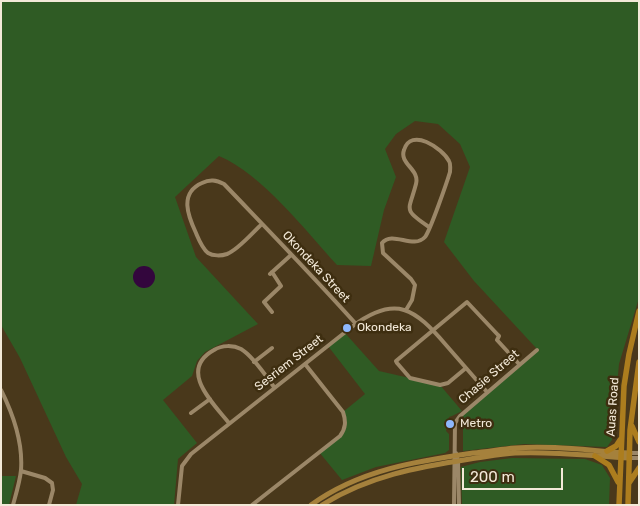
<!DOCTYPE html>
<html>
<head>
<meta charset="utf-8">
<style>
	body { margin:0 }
	#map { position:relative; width:640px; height:506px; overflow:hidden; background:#49381b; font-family:Rubik,sans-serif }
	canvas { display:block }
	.frame { position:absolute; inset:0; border:2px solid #f3e9d8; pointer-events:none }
	.scale { position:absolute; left:462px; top:468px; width:101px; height:22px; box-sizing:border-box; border:2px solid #f3e9d8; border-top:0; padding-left:6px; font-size:15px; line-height:18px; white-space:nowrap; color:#f3e9d8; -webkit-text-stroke:4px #3e2e10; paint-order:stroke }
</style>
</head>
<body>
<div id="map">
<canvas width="640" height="506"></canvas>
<div class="frame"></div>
<div class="scale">200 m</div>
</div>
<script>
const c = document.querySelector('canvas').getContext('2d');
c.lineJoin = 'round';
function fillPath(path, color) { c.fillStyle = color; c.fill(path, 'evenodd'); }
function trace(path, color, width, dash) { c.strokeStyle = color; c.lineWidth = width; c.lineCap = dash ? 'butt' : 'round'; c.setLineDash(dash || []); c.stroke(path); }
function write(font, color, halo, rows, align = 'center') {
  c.font = font + ' Rubik,sans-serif'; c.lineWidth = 5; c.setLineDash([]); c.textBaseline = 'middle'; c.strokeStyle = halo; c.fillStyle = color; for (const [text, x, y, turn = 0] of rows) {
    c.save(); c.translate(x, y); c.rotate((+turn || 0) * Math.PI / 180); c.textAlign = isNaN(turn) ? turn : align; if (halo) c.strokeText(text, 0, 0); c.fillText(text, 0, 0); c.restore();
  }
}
const green = new Path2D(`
	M1 1H639V298L619 364 612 440 607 447 524 444 463 451V413L537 349 474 281 444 242 470 167 460 144 438 124 415 121 396 134 385 149 396 177 384 210 371 266 337 265C305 230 262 174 219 156L175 197 196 257 258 324 205 352 197 361 192 376 163 400 197 443 178 459 174 505H76L82 484 66 457 20 358 1 325Z
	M345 333 379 371 440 385 462 411 452 416 449 417 446 431 449 434V450L445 453 376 467 342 480 319 452C338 438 347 437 343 412L365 394 328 346Z
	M512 458 585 459 602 465 610 478 609 505H462L461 467 480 462Z
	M1 476H16L9 505H1Z`);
const water = new Path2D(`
	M133 277a11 11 0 1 1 22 0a11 11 0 1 1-22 0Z`);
const minor = new Path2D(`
	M262 224C253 232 238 250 227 254 221 256 213 256 208 253 202 248 199 240 196 233 188 216 179 193 202 183 210 179 216 180 224 184 268 230 313 276 356 324
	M270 274 291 255
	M406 310 412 300 415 285 411 279 383 253 382 243C393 230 413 250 425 237 430 231 447 182 450 172 450 169 451 164 449 161 442 148 411 127 404 150 399 164 420 169 416 184 409 211 402 209 429 227
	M272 312 264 302 281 286 272 272
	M254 362 272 348
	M466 368 448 383 440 385 410 378 397 363 396 361 467 302 498 335 499 336 497 340 519 364
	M1 390C13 414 23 443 21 470 20 481 16 494 13 505
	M191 413 210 399
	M229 423C212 402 178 370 214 350 222 345 233 345 241 349 253 356 266 376 274 387
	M456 453 458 461 459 505
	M630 453H639
	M630 458H639
	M21 471 45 478 52 483 53 490 49 505
	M178 505 182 466 191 454 353 326C396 294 415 309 446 345 460 361 473 376 487 392
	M252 505 340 436C346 428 346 421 343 412L305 364
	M454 505 455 423 460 416 537 350`);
const major = new Path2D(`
	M311 505C359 470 417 461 473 453 487 452 501 449 515 448 553 445 592 451 630 453
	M322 505C368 476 418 467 470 459 485 457 500 454 515 453 553 451 592 456 630 458`);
const highway = new Path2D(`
	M632 426 639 442
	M607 451 616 446 620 440
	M595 456 609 465 618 482
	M629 483 639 468
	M619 505 624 386 629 354 639 311
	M628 505 630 430 639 362`);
const markers = [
	[347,328,5,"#8eb8fd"],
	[450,424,5,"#8eb8fd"]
];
const streetNames = [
	["Okondeka Street",316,267,47],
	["Sesriem Street",289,363,-38],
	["Chasie Street",489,377,-41],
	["Auas Road",613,407,-86]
];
const poiNames = [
	["Okondeka",357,328],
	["Metro",460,424]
];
fillPath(green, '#2f5b24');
fillPath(water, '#33063d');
trace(minor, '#9b8768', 4);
trace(major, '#a5813c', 5);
trace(highway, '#ac7d1e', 5.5);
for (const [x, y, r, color] of markers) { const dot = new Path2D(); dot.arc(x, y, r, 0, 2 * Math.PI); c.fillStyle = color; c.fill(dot); trace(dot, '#3e2e10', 2); }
write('12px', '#f3e9d8', '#3e2e10', streetNames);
write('12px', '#f3e9d8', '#3e2e10', poiNames, 'left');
</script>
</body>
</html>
